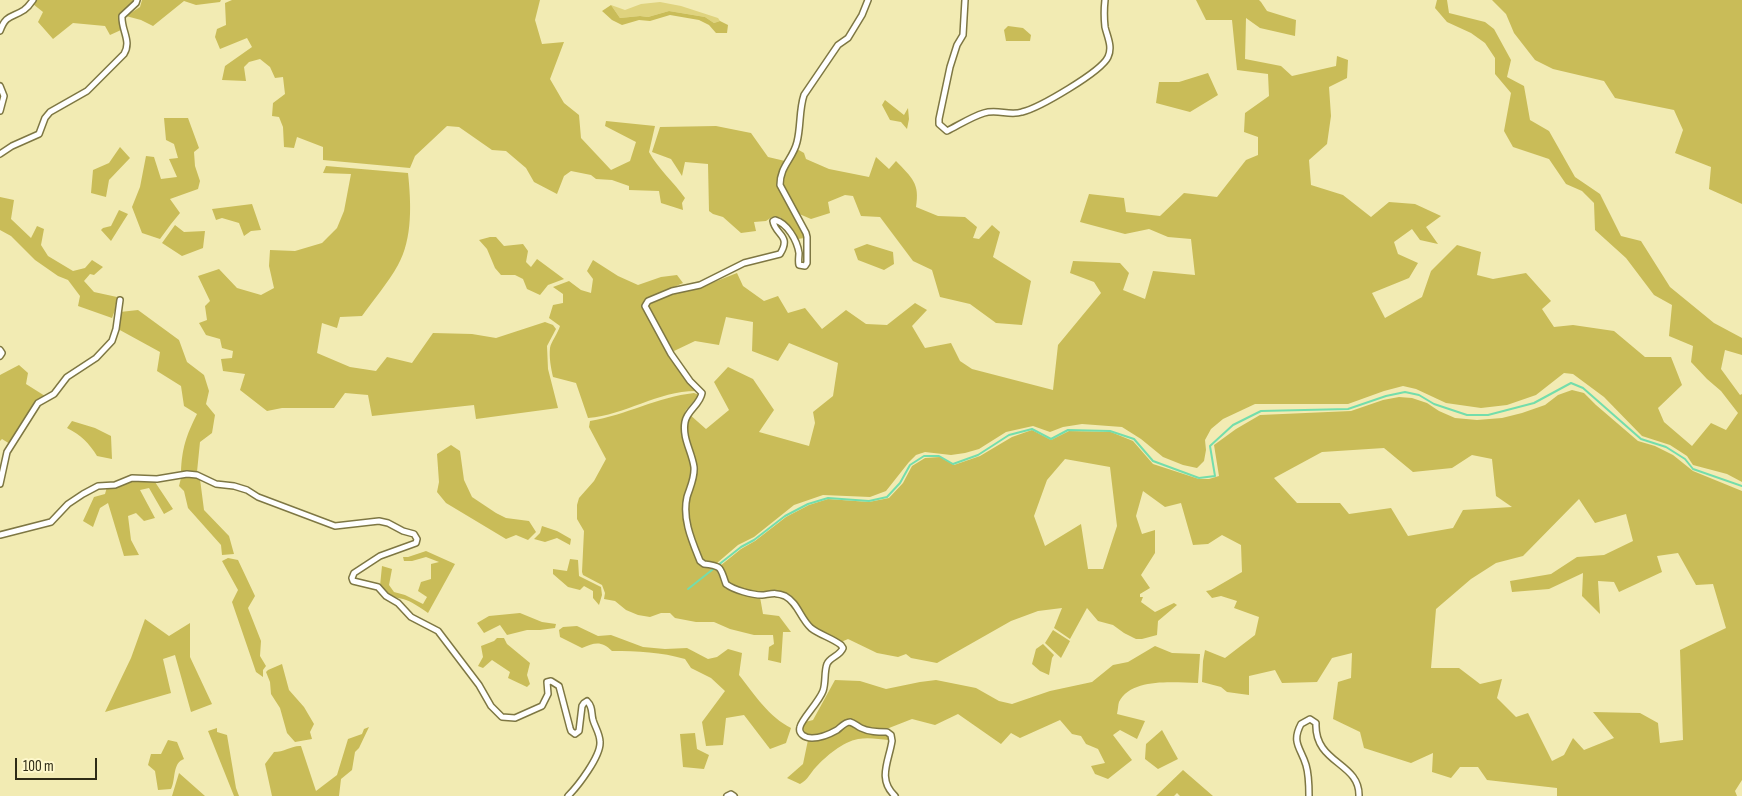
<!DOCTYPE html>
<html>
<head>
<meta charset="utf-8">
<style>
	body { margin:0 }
	#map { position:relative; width:1742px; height:796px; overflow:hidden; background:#f2ebb3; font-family:"Sofia Sans Condensed",sans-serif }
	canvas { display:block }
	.scale { position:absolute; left:15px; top:758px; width:82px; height:22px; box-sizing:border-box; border:2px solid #2e2b15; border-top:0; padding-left:6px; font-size:15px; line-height:18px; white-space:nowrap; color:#2e2b15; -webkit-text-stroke:4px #fef8cb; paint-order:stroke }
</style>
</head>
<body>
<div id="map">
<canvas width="1742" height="796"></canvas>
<div class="scale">100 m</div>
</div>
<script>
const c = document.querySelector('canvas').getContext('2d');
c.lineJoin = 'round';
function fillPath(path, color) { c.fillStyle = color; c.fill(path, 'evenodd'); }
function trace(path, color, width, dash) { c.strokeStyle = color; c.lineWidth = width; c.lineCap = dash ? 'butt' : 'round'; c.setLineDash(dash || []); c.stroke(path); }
const green = new Path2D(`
	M660 2 681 6 718 18 720 21 714 23 705 17 669 11 648 17 640 16 620 18 611 5 625 10 641 4Z`);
const forest = new Path2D(`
	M37 0H135L134 3 119 15 121 30 110 35 105 26 73 23 53 39 38 22 43 12 33 4Z
	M142 0H221L220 2 196 5 184 1 153 26 141 20 126 16 140 7Z
	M232 0H540L535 20 542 44 564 42 550 79 564 103 579 115 581 138 611 170 630 161 636 142 605 126 606 121 655 126 649 152C658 169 674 182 685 198L682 203 683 210 661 203 659 191 629 190V186L612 180 596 179 591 175 571 171 564 176 557 194 534 182 526 168 506 151 492 150 459 127 447 126 415 156 410 168 323 160V147L297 137 294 148 284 147 283 127 279 117 272 116 273 103 285 94 283 77 275 78 270 67 260 59 249 62 244 67 246 81 222 80 225 66 252 47 247 38 220 49 215 37 217 29 226 25 225 3Z
	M1196 0H1259L1261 2 1267 11 1296 20 1295 36 1260 28 1246 18 1245 59 1281 66 1292 76 1336 66 1337 56 1348 60 1347 78 1329 87 1331 116 1327 144 1309 160 1311 185 1343 195 1371 217 1389 202 1415 204 1441 216 1426 227 1438 244 1420 240 1412 229 1394 242 1398 254 1418 263 1409 278 1372 293 1385 318 1422 297 1431 271 1457 245 1481 252 1477 275 1493 279 1526 273 1551 301 1542 309 1554 327 1573 325 1614 331 1645 357H1671L1682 385 1658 408 1664 422 1692 446 1711 423 1726 430 1738 413 1721 391 1707 379 1691 362 1693 346 1669 336 1672 305 1654 295 1626 258 1595 230 1594 203 1582 191 1566 184 1549 159 1513 147 1504 131 1511 93 1495 74V58L1485 43 1471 33 1447 22 1435 8 1437 0H1447L1449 13 1485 22 1494 29 1511 60 1507 77 1524 86 1530 120 1549 131 1575 177 1600 194 1621 236 1641 241 1670 287 1714 323 1742 338V355L1725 350 1721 369 1740 395 1742 394V482L1727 474 1693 465 1687 456 1670 445 1642 436 1604 397 1573 374 1564 373 1536 395 1507 405 1481 408 1446 403 1416 389 1403 386 1384 391 1348 404H1255L1223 419 1211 429 1205 440 1206 450 1204 461 1197 468 1183 465 1163 457 1141 439 1122 427 1082 424 1063 427 1050 432 1033 426 1006 432 979 449 965 453 951 455 925 452 916 455 909 462 886 491 870 497 823 495 794 505 754 537 738 545 717 563H705L699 554 692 536 687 516 689 496 697 473 686 427 689 414 706 429 729 410 714 382 728 367 753 379 774 410 759 432 809 446 815 423 813 412 833 396 838 363 789 343 778 361 752 351 753 322 726 317 719 345 695 341 674 351 660 329 648 305 668 296 704 286 737 273 743 286 764 301 778 296 788 313 805 308 822 329 846 310 866 324 887 325 915 303 927 310 912 326 925 348 951 343 960 361 972 369 1053 390 1058 345 1101 293 1094 282 1070 273 1073 261 1120 263 1129 273 1123 290 1145 299 1153 271 1195 275 1191 239 1168 237 1149 229 1125 234 1080 222 1089 194 1124 198 1126 212 1160 216 1184 193 1217 197 1246 160 1258 155V137L1244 132 1245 113 1269 96 1268 74 1237 70 1232 20H1206Z
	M1492 0H1742V204L1709 189 1711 167 1675 153 1683 130 1674 110 1615 98 1604 81 1553 69 1535 60 1514 33 1506 14Z
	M611 5 620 18 640 16 648 17 669 11 705 17 714 23 720 21 728 25 727 33H716L709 25 699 20 670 15 650 21 639 20 622 25 612 20 602 11Z
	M1008 26 1023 28 1031 35 1030 41H1006L1004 30Z
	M1208 73 1218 95 1190 112 1156 103 1159 82H1179Z
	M885 100 904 115 908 108 909 119 907 129 901 122 890 120 882 105Z
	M164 118H188L199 148 194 152 195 166 200 181 198 189 170 199 180 213 171 224 160 239 142 233 132 207 140 187 146 156 154 157 161 179 177 177 169 159 178 158 174 144 166 140Z
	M716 126 751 133 768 157 785 161C779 170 776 178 779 189L805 238 797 239 794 231 780 217H772L766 221 754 222 756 231 741 233 723 217 713 214 709 211 708 164 685 162 682 176 671 159 652 152 660 127Z
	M120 147 130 158 109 180 106 197 91 193 93 170 109 163Z
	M797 149 804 153 806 159 829 169 869 177 876 157 889 169 896 161C912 178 920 183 916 207L938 216 965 217 977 227 973 238 979 239 992 225 1000 232 993 257 1031 281 1022 325 996 323 970 304 940 297 932 270 913 261 880 217 861 216 853 196 845 195 828 202 830 213 811 219 797 213C790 200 778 185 784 171 787 163 794 157 797 149Z
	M326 166 408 173C411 202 413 238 398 265 388 283 374 299 362 316L340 317 337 328 322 323 317 353 350 367 376 371 387 357 412 363 433 333 472 334 496 338 545 322 553 325 556 329 547 346 548 369 558 408 476 419 474 405 372 416 368 395 345 393 334 408H282L267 411 240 390 245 374 223 371 221 359 232 358 233 351 222 348 220 339 206 335 199 323 207 320 205 306 210 301 198 276 219 269 237 288 261 295 274 288 269 266 270 250 295 251 322 243 337 228 344 211 351 174 323 173Z
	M0 197 14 200 11 219 31 238 37 226 44 229 41 245 48 256 73 271 85 268 92 260 103 267 94 275 90 274 84 281 94 292 117 297 115 310 112 318 78 306 80 296 68 280 58 276 35 260 11 236 0 230Z
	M252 204 261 230 251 231 244 236 239 223 222 218 216 220 212 209Z
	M119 210 128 214 111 241 101 230 103 228 111 226Z
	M175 225 184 232 205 231 203 248 182 256 162 243Z
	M490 237H496L504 246 523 244 528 251 526 262 531 267 537 259 564 279 548 285 540 295 527 289 523 279 515 275H501L495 268 487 249 479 240Z
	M867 244 893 252 894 264 884 270 858 260 854 249Z
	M593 260 618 276 638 285 661 277 677 275 683 283 647 299 643 304 644 311 685 378 698 391C659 390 626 415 588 418L576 383 553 377C551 368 549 358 550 348 551 342 558 333 560 326L549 318 553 305 563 303V294L553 287 569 281 581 290 591 293 593 279 587 271Z
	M138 310 179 340 187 362 204 375 209 391 206 404 215 415 212 433 200 442 197 472H181C182 448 186 436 197 414L184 406 181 386 157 371 160 352 118 329 120 312Z
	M19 365 28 373 26 384 45 396 37 402 10 444 2 439 0 441V375Z
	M1572 390 1584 393 1596 405 1638 441 1655 446 1673 455 1693 471 1742 491V780L1735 791 1737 796H1557V788L1487 780 1478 767H1460L1451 778 1432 772 1433 753 1411 763 1364 748 1360 732 1333 719 1338 682 1351 678 1352 653 1332 658 1317 682 1282 683 1275 670 1249 676V695L1227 692 1221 687 1202 682 1203 661 1205 650 1225 658 1255 635 1259 617 1234 608 1237 601 1221 596 1212 598 1206 591 1211 590 1242 572 1241 545 1222 535 1208 544 1193 545 1181 503 1165 507 1143 491 1136 516 1142 534 1155 530V553L1141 575 1150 588 1140 594V597H1143L1141 602 1155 612 1174 603 1177 605 1158 621 1157 635 1142 639H1136L1124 633 1113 625 1098 621 1087 608 1070 639 1054 628 1062 608 1038 611 1011 621 937 663 911 658 906 654 898 657 877 653 848 639 841 642C829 636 814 630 805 620 801 614 799 604 794 599 781 589 775 593 761 593 750 593 738 588 727 583L725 577V571L720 566 741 549 755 541 786 517 809 505 828 499 869 502 889 498 903 483 912 466 925 458 940 457 954 465 980 456 1012 437 1032 430 1051 440 1069 431 1111 432 1133 441 1153 464 1199 479H1209L1219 476 1214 445 1236 429 1260 415 1351 411 1383 400 1399 397 1412 398 1427 403 1439 411 1455 418 1477 420 1502 418 1522 413 1545 405 1558 395ZM1384 448 1413 472 1452 468 1472 455 1492 459 1496 496 1512 507 1463 510 1453 528 1408 536 1391 508 1349 514 1340 503H1297L1274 478 1322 452ZM1065 459 1110 467 1117 526 1103 569H1088L1081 524 1045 546 1034 516 1047 480ZM1579 499 1595 523 1626 514 1633 541 1604 555 1577 557 1551 574 1510 581 1512 592 1549 589 1583 573 1582 596 1600 614 1598 581 1614 582 1619 592 1662 572 1657 556 1678 553 1696 585 1713 584 1726 628 1680 650 1683 740 1660 743 1658 723 1640 713 1593 712 1614 738 1584 750 1573 738 1564 755 1552 761 1528 713 1516 717 1497 698 1502 679 1480 684 1459 668H1431L1436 609 1471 579 1496 563 1523 556Z
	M694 393 699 395 686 410 681 425 692 470 684 496 682 511 688 539 693 547 698 561 702 566 716 569 725 588 734 592 760 597 763 614 779 616 791 632H783L781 663 768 660 769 647 774 644 773 635H754L730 629 714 622H696L675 618 670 613H661L650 617 638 615 626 610 615 601 604 599 605 593 602 585 583 575 582 572 584 531 577 519V505L579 498 594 481 606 459 589 427 590 421C626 415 658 397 694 393Z
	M72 421 95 428 111 436 112 459 97 456C89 443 81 435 67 428Z
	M451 445 460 451 464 480 472 497 496 513 506 518 529 521 536 532 528 540 516 535 506 539 446 503 437 492 439 482 437 454Z
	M190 476 200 479 204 510 229 536 234 554 222 555 221 545 188 508 184 491 179 486 181 478Z
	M132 479H143L155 482 173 509 164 514 149 488 140 490 155 518 144 521 136 513 128 516 131 540 139 555 124 556 108 503 100 508 93 527 83 521 94 497 105 494 107 487Z
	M542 526 557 531 571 539 570 545 557 538 545 542 534 539 540 533Z
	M426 551 455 564 428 613C421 608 411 601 403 599 390 596 389 597 380 586L382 566 392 569 389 585 394 592 405 595 423 604 427 597 418 591 421 582 431 579V564L439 562 426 557 412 561H404L403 557H408Z
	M228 558 238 560 255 596 248 608 261 641 260 656 266 666 263 670V677L256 672 232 602 238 590 222 561Z
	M570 559 578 560 579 576 601 587 602 595 599 605 593 598V591L584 586 580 590 568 587 553 574V569L567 571Z
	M520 613 542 622 556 624 555 628 540 630H527L507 635 500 625 484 633 477 623 489 616Z
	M145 619 169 636 190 623V657L212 704 191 712 175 655 163 659 171 693 105 712 131 658Z
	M577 626 598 636 611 635 643 647 665 649 687 648 708 659 717 657 728 649 742 653 739 675C754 694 769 717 791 728L786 743 770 749 744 715 726 718 723 745 706 746 702 722 725 691 711 678 691 668 685 659C661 652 638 651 612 651 602 641 595 642 582 648L560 637 559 630 563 627Z
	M1053 630 1070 641 1061 658 1045 643Z
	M497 638H504L507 644 530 663 527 675 530 684 527 687 508 678 510 672 492 660 483 668 478 666 483 657 481 646 494 641Z
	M1043 644 1054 655 1052 658 1049 675 1040 671 1032 664 1036 649Z
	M1155 646 1172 653 1200 654 1198 683C1175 683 1132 677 1119 702 1118 705 1118 710 1117 714L1145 721 1137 739 1120 730 1113 735 1132 760 1108 779 1095 774 1091 766 1105 763 1098 749 1086 744 1081 736 1072 734 1060 720 1020 738 1011 733 1001 744 958 714 935 725 912 719 889 728 880 729 865 727 851 720C838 727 819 741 805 734L803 728 805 722 813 720 835 680 860 681 886 689 920 682 936 680 976 688 999 701 1012 704 1050 691 1092 682 1113 665 1128 662Z
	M282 664 289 690 304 707 314 724 310 732 312 739 295 742 287 733 280 708 271 694 270 682 266 672 268 670Z
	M849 724 886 734 889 740C879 739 868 737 858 739 843 742 826 756 816 767 810 773 808 780 800 784L787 778 803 764 808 740 828 737Z
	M369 727 359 748 355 752 352 770 341 779 339 796H272L265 764 274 752C284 752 293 745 301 746L316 791 337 775 348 739 362 734 364 729Z
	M217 728V732L227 735 236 788 239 796H234L208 731Z
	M1162 730 1178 759 1158 769 1145 759 1146 744Z
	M695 733 697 749 709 755 704 769 683 767 680 734Z
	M168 740 177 742 184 759C172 763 176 780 171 789L158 790 155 771 148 765 151 754H161Z
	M1183 770 1213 796H1180L1177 793 1174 796H1156Z
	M179 773 205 796H172Z`);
const stream = new Path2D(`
	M688 589 741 547 754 540 785 516 808 504 828 498 869 501 887 497 900 483 910 465 924 456H939L953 464 978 455 1009 435 1032 429 1051 439 1068 430 1110 431 1134 439 1153 461 1199 478 1215 476 1210 446 1233 425 1261 411 1348 409 1386 396 1405 392 1419 395 1434 404 1467 415H1488L1534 403 1571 383 1583 388 1641 439 1666 447 1685 459 1693 469 1742 486`);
const street = new Path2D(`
	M868 0 862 15 848 38 838 45 804 95C799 110 801 126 797 142 793 159 780 166 780 185L806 233 807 237V263L805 266 799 265C798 261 799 257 799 253 797 240 787 223 775 220L773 221C775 235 792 235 780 254L744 263 700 285 672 291 648 301 645 306 671 354 690 381 702 393C700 405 687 410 685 422 682 438 692 452 694 467 695 478 690 487 687 497 682 519 692 541 700 561L704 564C723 566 720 568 726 584 734 590 752 595 762 595 771 594 776 592 785 596 798 603 800 618 811 628 820 635 832 638 841 645L843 648C840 656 830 657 827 664 824 672 826 683 823 691 819 702 801 720 800 727 798 734 805 738 812 738 820 738 830 734 837 730 841 727 845 722 850 722 854 723 857 726 861 728 869 732 878 732 887 732L891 735 892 741C889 761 877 779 895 796
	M965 0 963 35 957 45 950 67 939 119V124L947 131C959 125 971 117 984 113 997 109 1010 116 1022 112 1039 108 1101 72 1108 57 1113 47 1107 36 1105 27 1104 18 1104 9 1105 0
	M0 31C6 14 12 18 24 10 28 7 31 3 33 0
	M0 86 4 96 0 111
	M0 154 12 146 39 134 45 118 50 112 87 91 124 54C132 41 121 30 122 16L136 3 137 0
	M0 350 2 353 0 356
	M0 484 7 452 38 403 54 394 67 377 96 358 112 341 116 329 120 300
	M0 535 51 522 68 504 83 494 98 486 115 485 132 478 157 479 187 474 197 475 216 484 234 486 247 490 258 497 335 526 379 521 388 523 403 531 414 534 417 539 416 543 380 556 354 573 352 578 353 581 378 587 386 596 398 603 411 617 438 631 479 685 491 706 502 717 515 718 542 706 548 694 547 682 551 681 559 686 570 728 571 731 575 734 579 731 582 706 584 703 587 701C593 707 591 712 593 720 595 727 600 734 600 742 601 756 578 786 568 796
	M727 796 731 794 734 796
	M1309 796C1309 786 1309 775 1306 765 1301 748 1291 743 1301 724L1310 719 1316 723C1314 764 1360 762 1359 796`);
fillPath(green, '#dfd37e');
fillPath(forest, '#c9bc58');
trace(stream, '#74ddab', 2);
trace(street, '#7e7743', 8);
trace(street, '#fff', 5);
</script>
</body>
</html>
